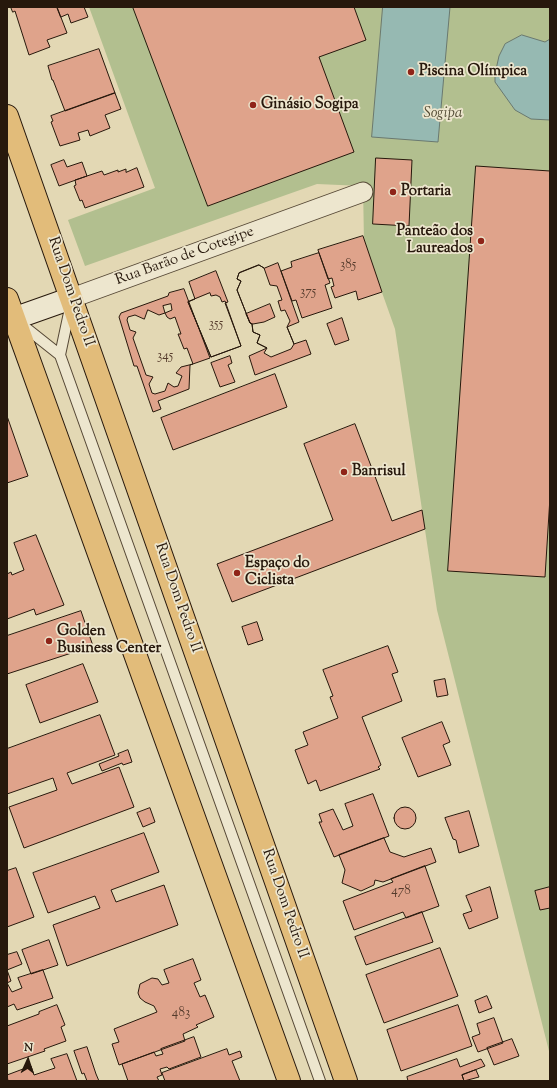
<!DOCTYPE html>
<html>
<head>
<meta charset="utf-8">
<style>
	body { margin:0 }
	#map { position:relative; width:557px; height:1088px; overflow:hidden; background:#e3d8b4; font-family:"Sorts Mill Goudy",serif }
	canvas { display:block }
	.frame { position:absolute; inset:0; border:8px solid #27180c; pointer-events:none }
	.north { position:absolute; left:8px; top:1040px; width:40px; height:40px; -webkit-text-stroke:3px #ede6ce; paint-order:stroke; rotate:3deg; font-size:11px; font-weight:700; line-height:16px; text-align:center; color:#27180c }
	.north::after { content:''; display:block; margin:auto; width:14px; height:18px; background:#27180c; clip-path:polygon(50% 0,100% 100%,50% 72%,0 100%) }
</style>
</head>
<body>
<div id="map">
<canvas width="557" height="1088"></canvas>
<div class="frame"></div>
<div class="north">N</div>
</div>
<script>
const c = document.querySelector('canvas').getContext('2d');
c.lineJoin = 'round';
function fillPath(path, color) { c.fillStyle = color; c.fill(path, 'evenodd'); }
function trace(path, color, width, dash) { c.strokeStyle = color; c.lineWidth = width; c.lineCap = dash ? 'butt' : 'round'; c.setLineDash(dash || []); c.stroke(path); }
function write(font, color, halo, rows, align = 'center') {
  c.font = font + ' "Sorts Mill Goudy",serif'; c.lineWidth = 3.5; c.setLineDash([]); c.textBaseline = 'middle'; c.strokeStyle = halo; c.fillStyle = color; for (const [text, x, y, turn = 0] of rows) {
    c.save(); c.translate(x, y); c.rotate((+turn || 0) * Math.PI / 180); c.textAlign = isNaN(turn) ? turn : align; if (halo) c.strokeText(text, 0, 0); c.fillText(text, 0, 0); c.restore();
  }
}
const green = new Path2D(`
	M89 7H550V1055L437 610 395 329 364 242 363 186 317 184 85 266 68 220 155 188Z`);
const water = new Path2D(`
	M383 7H450L438 142 372 137Z
	M522 35 545 42 550 39V120L531 119 515 110 495 82V74L499 56 505 44Z`);
const building = new Path2D(`
	M11 7H57L67 33 47 40 50 47 29 55 15 11 13 12Z
	M57 7H84L88 17 71 23 68 14 61 17Z
	M133 7H354L366 40 319 57 354 152 208 206Z
	M99 49 115 93 65 111 53 80H52L48 66Z
	M115 93 121 109 105 115 110 128 90 136 88 130 78 133 80 140 60 146 51 122 53 121 51 116Z
	M376 158 412 160 409 226 373 224Z
	M64 160 67 167 82 162 87 176 59 186 51 165Z
	M476 166 550 171V497L545 577 448 571Z
	M137 168 144 187 85 208 82 200 80 201 74 186 76 185 75 180 102 171 104 175 118 170V172L126 169V172Z
	M363 236 382 292 358 300 356 291 335 298 331 287 334 286 332 278 328 279 318 250Z
	M319 253 330 283 325 285 332 308 302 318 296 300 292 301 281 271 292 267 291 262Z
	M278 263 299 322 287 327 294 344 306 340 311 354 255 375 249 356 267 348 257 343 260 335 253 332 252 324 250 323 237 290 241 281 237 279 239 273 259 265 264 268Z
	M259 265 264 268 270 285 277 286 282 300 278 301 281 311 285 310 290 321 287 327 294 344 291 349 271 357 264 353 267 348 257 343 260 335 253 332 252 324 250 323 237 290 241 281 237 279 239 273Z
	M216 271 228 302 225 303 241 346 211 357 188 302 195 299 189 282Z
	M184 289 210 358 190 365 189 389 158 401 161 409 153 412 137 366H134L119 317 121 313 168 296 169 293ZM171 304 172 310 165 313 163 306Z
	M210 293 211 296 216 295 220 297 222 302 225 301 241 346 211 357 188 302Z
	M270 304 275 317 264 322 253 324 250 323 246 314Z
	M148 310 159 315 165 313 167 317 170 319 175 317 181 334H178L184 349 187 348 193 364 181 367 176 373 182 376 178 386 174 387 168 383 165 391 155 394 152 393 149 384 153 377 146 375 133 338 136 332 130 330 127 320 128 317 135 315 144 319Z
	M342 318 349 340 335 345 327 324Z
	M230 356 232 363 228 365 235 382 220 387 211 363Z
	M275 374 287 407 173 450 161 418Z
	M7 416 28 476 7 483Z
	M355 424 392 521 422 510 425 529 232 602 217 564 333 520 304 444Z
	M36 535 64 605 36 615 34 609 7 619V574L11 572 12 575 24 570 14 543Z
	M81 611 93 646 7 674V636Z
	M257 622 263 640 248 645 242 627Z
	M388 646 398 672 392 674 402 701 362 717 381 765 378 767 380 769 320 791 316 780 308 784 295 750 308 745 303 732 338 718 330 697 333 696 323 670Z
	M83 664 98 702 40 723 26 685Z
	M445 679 448 695 437 697 434 681Z
	M100 715 115 755 67 773 72 784 119 767 134 807 24 848 9 807 57 790 53 778 7 794V749Z
	M442 722 450 742 443 745 451 765 418 777 402 738Z
	M128 750 132 762 123 765 122 763 102 771 99 764 119 756 118 754Z
	M373 794 389 836 334 857 319 822H322L319 814 333 809 343 830 353 826 345 804Z
	M394 818a11 11 0 1 1 22 0a11 11 0 1 1-22 0Z
	M150 808 155 822 143 827 137 813Z
	M469 811 479 846 459 853 456 840 453 839 445 818Z
	M144 833 159 872 111 890 116 902 164 885 178 925 67 966 53 925 100 908 95 896 48 913 33 873Z
	M384 838 390 852 404 857 431 848 436 862 383 882 375 880 374 885 361 891 342 883 345 870 339 855Z
	M425 866 439 906 406 918 403 912 354 930 343 901 393 882 391 879Z
	M16 868 34 917 7 927V871Z
	M490 887 498 918 469 929 463 914 472 911 466 896Z
	M550 887V908L540 910 535 891Z
	M422 912 433 942 366 965 355 937Z
	M49 940 58 965 31 974 22 950Z
	M440 948 458 996 384 1023 366 975Z
	M17 952 22 964 7 970V955Z
	M193 959 201 980 194 983 200 997 205 995 214 1017 196 1025 198 1027 183 1034 185 1041 119 1065 112 1044 119 1042 114 1029 157 1012 154 1006 145 1002 140 998 138 993 140 984 152 978 158 979 162 985 169 983 164 970Z
	M7 970 11 981 7 983Z
	M43 970 53 998 17 1010 14 1004 7 1007V983L12 992 22 988 18 978Z
	M487 996 492 1008 479 1013 475 1001Z
	M57 1005 65 1025 61 1027 66 1041 44 1049 45 1051 7 1064V1026L39 1014V1012Z
	M458 1005 472 1046 401 1071 387 1030Z
	M494 1018 503 1043 478 1052 472 1037 480 1034 477 1024Z
	M194 1037 201 1057 169 1069 167 1067 160 1069 162 1075 157 1077 159 1081H128L122 1064 154 1052 156 1056 163 1054 161 1049Z
	M512 1039 519 1056 494 1065 487 1048Z
	M87 1047 96 1074 99 1081H87L84 1073 82 1074 74 1051Z
	M227 1049 229 1055 240 1051 242 1057 232 1061 240 1081H165L162 1073Z
	M67 1054 77 1081H8L7 1075 31 1066 34 1075 55 1068 51 1059Z
	M457 1059 460 1067 481 1059 485 1066 462 1075 464 1081H408L407 1077Z
	M476 1070 479 1077 464 1081 462 1075Z`);
const lane = new Path2D(`
	M70 308 60 355 320 1081
	M21 324 60 355`);
const street = new Path2D(`
	M72 298 363 192`);
const secondary = new Path2D(`
	M7 321 72 298`);
const primary = new Path2D(`
	M7 116 346 1081
	M7 299 289 1081`);
const markers = [
	[411,72,4,"#8f2418"],
	[253,105,4,"#8f2418"],
	[393,192,4,"#8f2418"],
	[481,241,4,"#8f2418"],
	[344,472,4,"#8f2418"],
	[237,573,4,"#8f2418"],
	[49,641,4,"#8f2418"]
];
const numberNames = [
	["385",348,266],
	["375",308,293],
	["355",216,325],
	["345",165,357],
	["478",401,892],
	["483",181,1014]
];
const poiNames = [
	["Piscina Olímpica",419,72],
	["Ginásio Sogipa",261,105],
	["Portaria",401,192],
	["Panteão dos",473,232,"right"],
	["Laureados",473,249,"right"],
	["Banrisul",352,472],
	["Espaço do",245,564],
	["Ciclista",245,581],
	["Golden",57,632],
	["Business Center",57,649]
];
const parkNames = [
	["Sogipa",443,114]
];
const streetNames = [
	["Rua Barão de Cotegipe",185,257,-20],
	["Rua Dom Pedro II",70,292,71],
	["Rua Dom Pedro II",177,598,71],
	["Rua Dom Pedro II",284,904,71]
];
fillPath(green, '#b2bf8f');
fillPath(water, '#96b9b2');
trace(water, '#6a7970', 1);
fillPath(building, '#dfa38b');
trace(building, '#27180c', 1);
trace(lane, '#564836', 12);
trace(street, '#564836', 21);
trace(secondary, '#27180c', 24);
trace(primary, '#27180c', 24);
trace(lane, '#ede6ce', 10);
trace(street, '#ede6ce', 19);
trace(secondary, '#ede6ce', 22);
trace(primary, '#e2bc7a', 22);
for (const [x, y, r, color] of markers) { const dot = new Path2D(); dot.arc(x, y, r, 0, 2 * Math.PI); c.fillStyle = color; c.fill(dot); trace(dot, '#ede6ce', 1.5); }
write('13px', '#553b2c', null, numberNames);
write('bold 15px', '#27180c', '#ede6ce', poiNames, 'left');
write('italic 15px', '#514a33', '#ede6ce', parkNames);
write('15px', '#27180c', '#ede6ce', streetNames);
</script>
</body>
</html>
